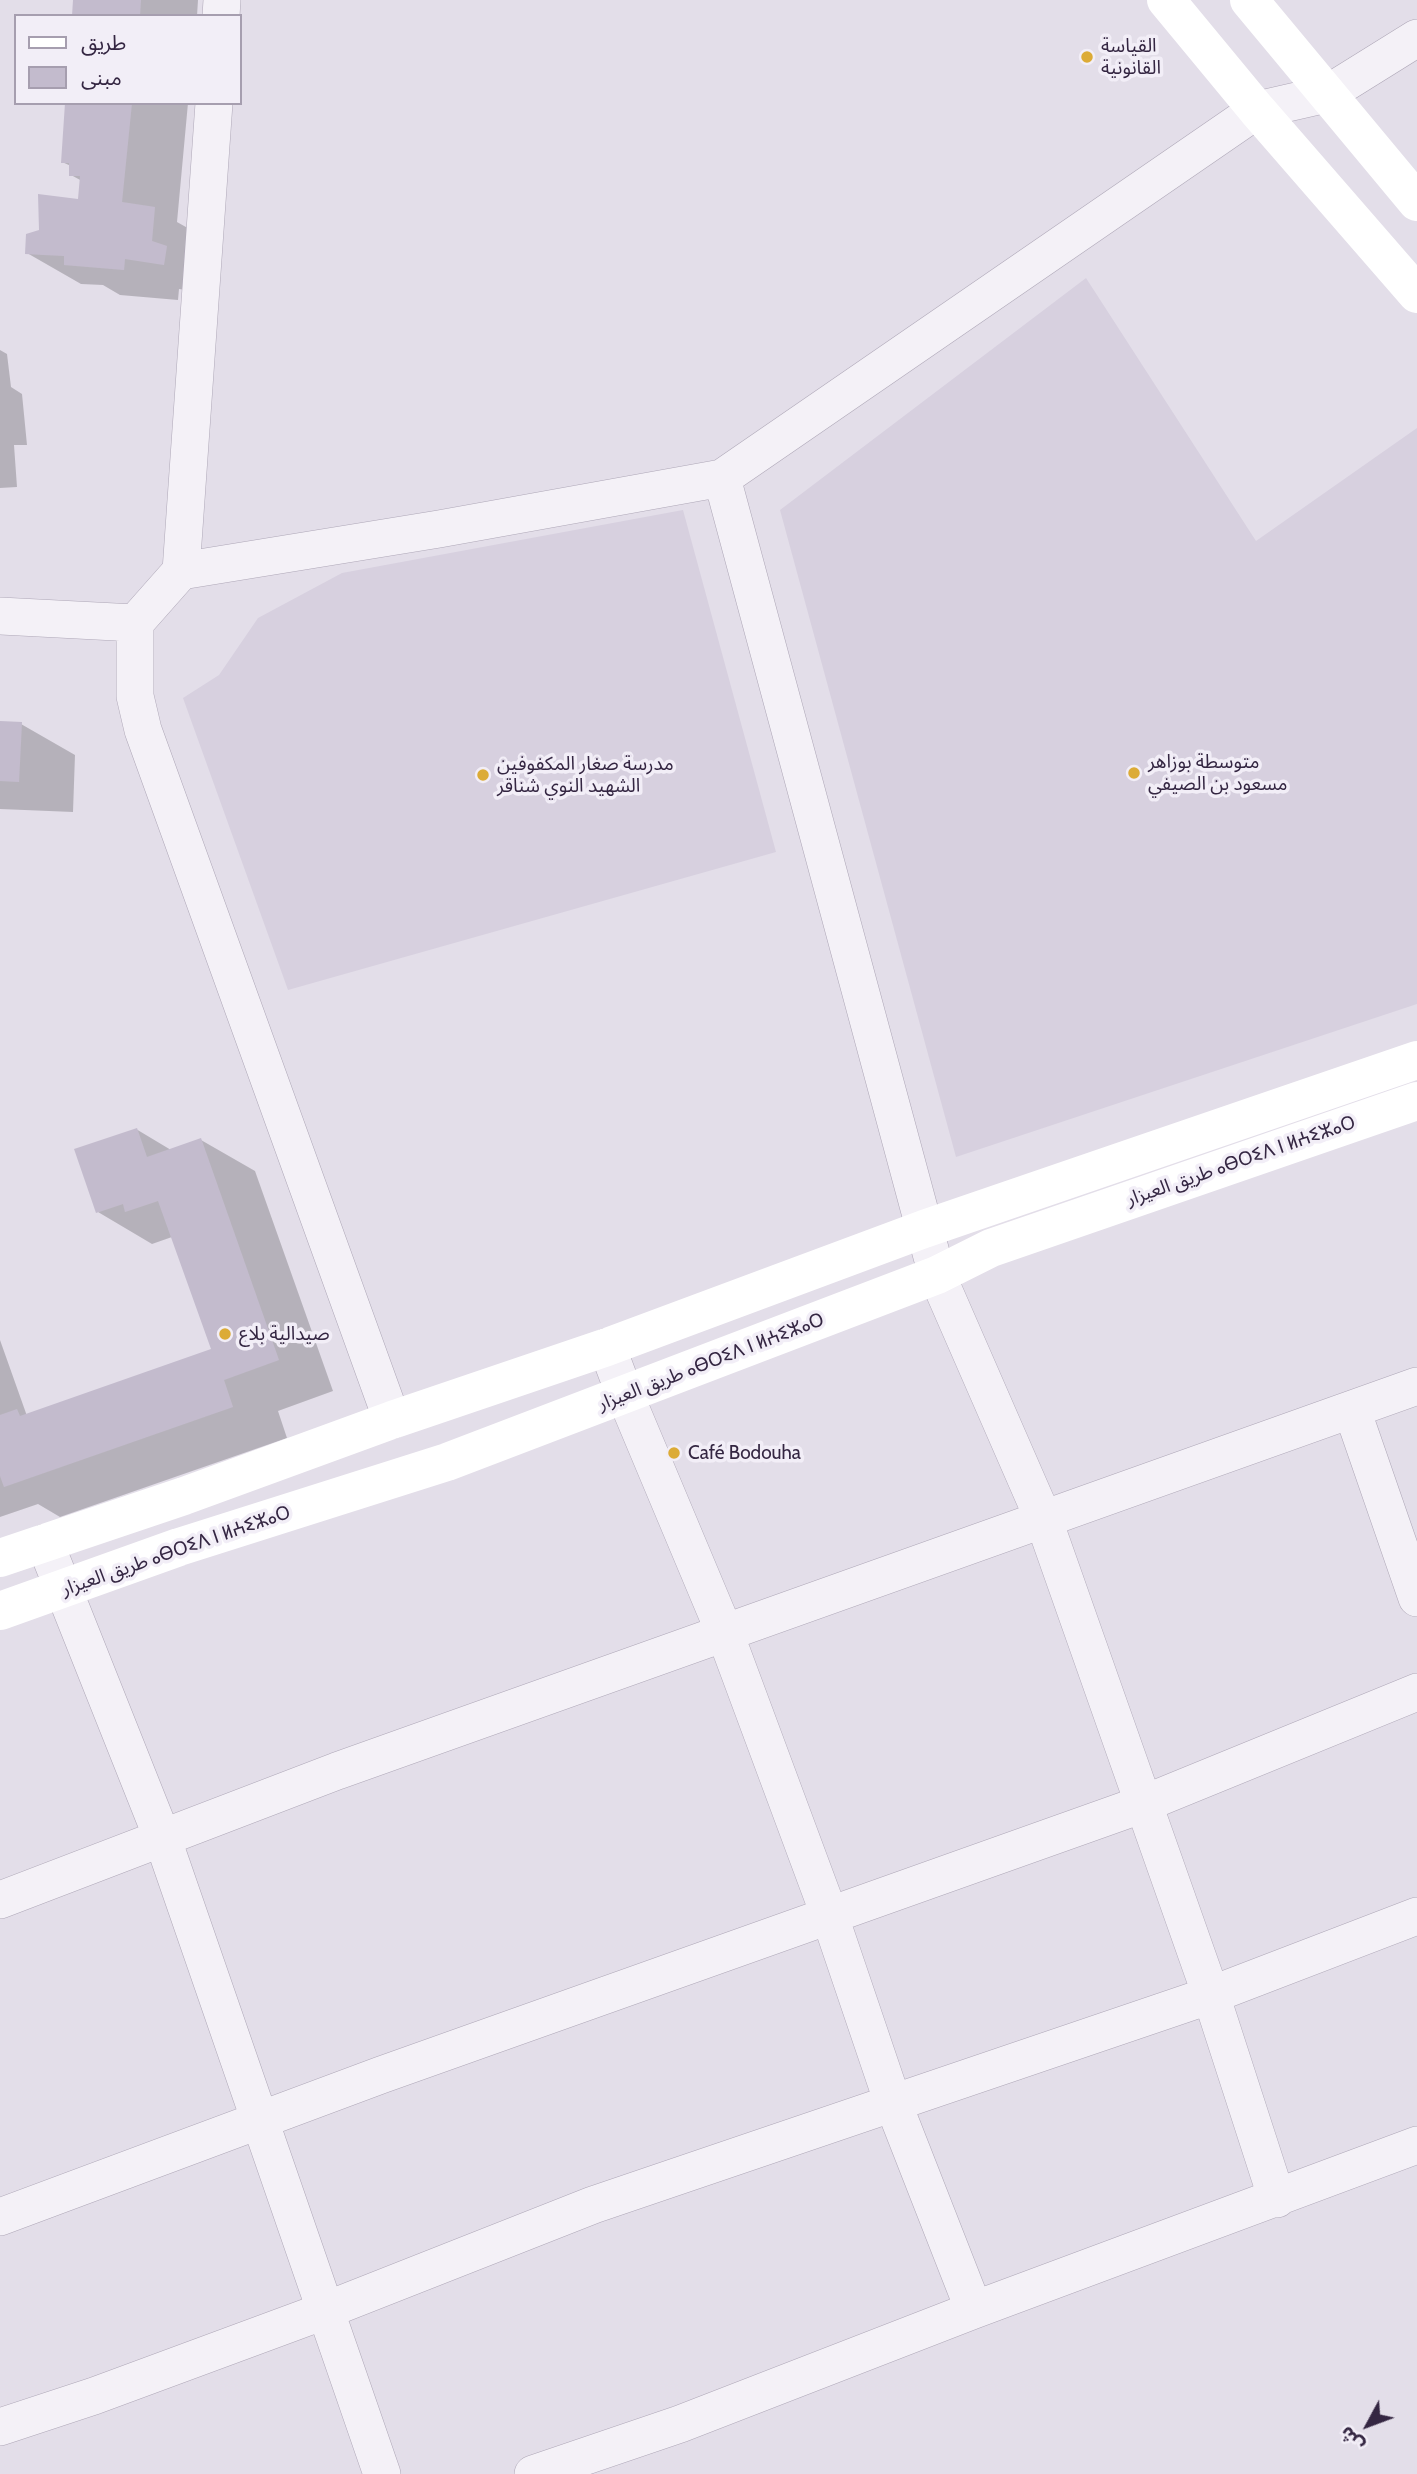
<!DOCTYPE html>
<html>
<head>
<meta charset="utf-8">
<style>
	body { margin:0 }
	#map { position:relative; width:1417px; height:2474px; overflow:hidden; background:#e3dee9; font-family:Cabin,"Noto Sans Arabic",sans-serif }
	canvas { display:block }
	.legend { position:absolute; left:14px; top:14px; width:228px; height:91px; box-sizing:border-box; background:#f2eef7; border:2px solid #a69eaf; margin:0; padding:9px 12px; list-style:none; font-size:21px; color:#342642 }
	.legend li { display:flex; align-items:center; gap:14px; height:35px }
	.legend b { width:35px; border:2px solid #a69eaf }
	.north { position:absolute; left:1333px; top:2390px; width:70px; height:70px; -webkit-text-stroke:5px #f2eef7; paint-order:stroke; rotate:229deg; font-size:19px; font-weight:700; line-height:28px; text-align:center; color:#342642 }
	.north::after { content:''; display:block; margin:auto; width:24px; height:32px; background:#342642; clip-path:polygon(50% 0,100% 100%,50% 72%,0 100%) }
</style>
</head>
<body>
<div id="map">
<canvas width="1417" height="2474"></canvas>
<ul class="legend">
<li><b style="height:9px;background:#fff"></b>طريق</li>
<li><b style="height:19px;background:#c3bbcd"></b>مبنى</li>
</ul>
<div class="north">ش</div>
</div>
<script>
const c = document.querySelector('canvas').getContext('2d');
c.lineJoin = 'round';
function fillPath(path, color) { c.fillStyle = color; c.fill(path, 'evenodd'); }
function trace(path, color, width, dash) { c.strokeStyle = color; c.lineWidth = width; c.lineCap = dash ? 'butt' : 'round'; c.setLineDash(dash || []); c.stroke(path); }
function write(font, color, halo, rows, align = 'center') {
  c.font = font + ' Cabin,"Noto Sans Arabic","Noto Sans Tifinagh",sans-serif'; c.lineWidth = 7; c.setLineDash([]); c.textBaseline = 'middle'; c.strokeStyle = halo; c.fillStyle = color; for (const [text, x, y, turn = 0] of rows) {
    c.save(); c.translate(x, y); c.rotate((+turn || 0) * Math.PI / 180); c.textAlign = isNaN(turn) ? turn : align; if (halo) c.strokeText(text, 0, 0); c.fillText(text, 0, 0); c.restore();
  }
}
const built = new Path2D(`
	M1086 278 1256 541 1417 428V1004L956 1157 780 510Z
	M683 510 776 852 288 990 183 698 219 675 258 618 342 573Z`);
const shadow = new Path2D(`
	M75 0H198L197 16H74Z
	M67 103H188L177 222 209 240 206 270 220 279 218 295 179 289 178 300 120 295 103 285 81 284 27 253 40 232 79 201 82 181 71 175V166L62 162Z
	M0 350 7 354 11 387 22 394 27 445H14L17 487 0 488Z
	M0 723 21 724 75 755 73 812 0 809Z
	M136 1129 171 1150 201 1140 255 1171 333 1391 278 1411 287 1438 60 1517 38 1504 0 1517V1340L27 1416 213 1350 172 1237 152 1244 98 1212Z`);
const building = new Path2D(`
	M73 0H141L140 16H72Z
	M65 103H132L122 202 155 207 152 241 167 246 164 265 125 259 124 270 64 265V256L25 254 26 234 39 230 38 194 78 199 80 176H69V163H61Z
	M0 721 22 722 19 782 0 781Z
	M137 1128 147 1157 201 1138 279 1360 224 1380 233 1407 4 1487 0 1476V1415L17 1409 20 1416 211 1349 158 1201 125 1212 123 1204 96 1213 74 1149Z`);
const street = new Path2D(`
	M221 16 222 0
	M214 103 181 571 135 623V696L143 730 392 1420
	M722 478 937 1275 1043 1518 1211 1995 1277 2199
	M181 571 439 529 722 478 1257 110 1327 94 1417 38
	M0 616 135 623
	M607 1347 625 1395 724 1631 829 1914 893 2103 974 2310
	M1352 1410 1417 1598
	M45 1543 162 1837 382 2474
	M0 1900 337 1771 1417 1386
	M0 2217 381 2075 1143 1804 1417 1692
	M0 2427 94 2396 324 2311 593 2205 1211 1995 1417 1916
	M533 2474 680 2424 974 2310 1417 2145`);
const secondary = new Path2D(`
	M1166 0 1257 110 1417 294
	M1249 0 1417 202
	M0 1558 184 1496 392 1420 607 1347 924 1229 1417 1060
	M0 1611 179 1547 447 1462 937 1275 991 1248 1417 1101`);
const markers = [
	[1087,57,7,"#dcab36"],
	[1134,773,7,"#dcab36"],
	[483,775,7,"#dcab36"],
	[225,1334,7,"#dcab36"],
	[674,1453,7,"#dcab36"]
];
const poiNames = [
	["القياسة",1101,46],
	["القانونية",1101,68],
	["متوسطة بوزاهر",1148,762],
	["مسعود بن الصيفي",1148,784],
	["مدرسة صغار المكفوفين",497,764],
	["الشهيد النوي شناقر",497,786],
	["صيدالية بلاع",239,1334],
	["Café Bodouha",688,1453]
];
const streetNames = [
	["طريق العيزار ⴰⴱⵔⵉⴷ ⵏ ⵍⵄⵉⵣⴰⵔ",1241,1161,-19],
	["طريق العيزار ⴰⴱⵔⵉⴷ ⵏ ⵍⵄⵉⵣⴰⵔ",711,1362,-21],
	["طريق العيزار ⴰⴱⵔⵉⴷ ⵏ ⵍⵄⵉⵣⴰⵔ",176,1551,-19]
];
fillPath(built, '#d7d0df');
fillPath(shadow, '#0003');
fillPath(building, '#c3bbcd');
trace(street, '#aea7b7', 38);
trace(street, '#f4f1f7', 37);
trace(secondary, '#fff', 38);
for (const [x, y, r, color] of markers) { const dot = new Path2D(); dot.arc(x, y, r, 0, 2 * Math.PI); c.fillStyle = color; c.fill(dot); trace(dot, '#f2eef7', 2.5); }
write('19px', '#342642', '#f2eef7', poiNames, 'left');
write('19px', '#342642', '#f2eef7', streetNames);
</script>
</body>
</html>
